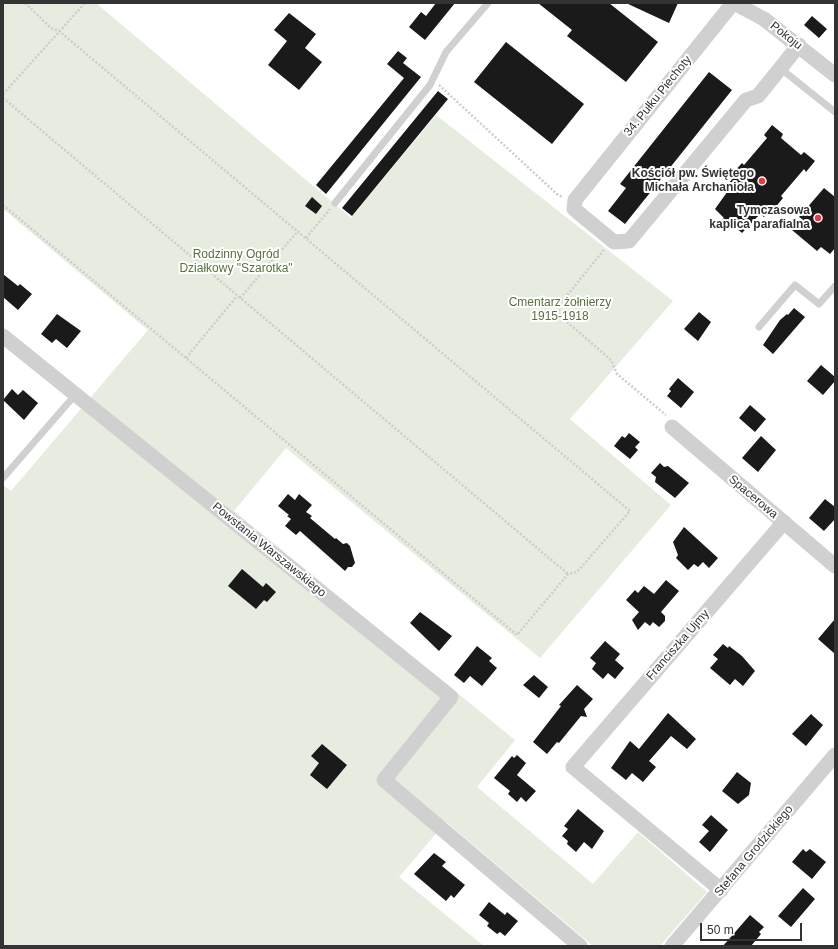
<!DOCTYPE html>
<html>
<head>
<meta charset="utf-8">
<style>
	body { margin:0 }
	#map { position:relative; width:838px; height:949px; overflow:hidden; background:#fff; font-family:Helvetica,sans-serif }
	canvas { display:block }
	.frame { position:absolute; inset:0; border:4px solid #333; pointer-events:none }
	.scale { position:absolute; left:700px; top:923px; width:102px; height:18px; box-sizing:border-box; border:2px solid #333; border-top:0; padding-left:5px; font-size:12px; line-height:14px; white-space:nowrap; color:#333; -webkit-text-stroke:3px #fff; paint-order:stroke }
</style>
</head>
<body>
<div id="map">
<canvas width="838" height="949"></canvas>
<div class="frame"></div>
<div class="scale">50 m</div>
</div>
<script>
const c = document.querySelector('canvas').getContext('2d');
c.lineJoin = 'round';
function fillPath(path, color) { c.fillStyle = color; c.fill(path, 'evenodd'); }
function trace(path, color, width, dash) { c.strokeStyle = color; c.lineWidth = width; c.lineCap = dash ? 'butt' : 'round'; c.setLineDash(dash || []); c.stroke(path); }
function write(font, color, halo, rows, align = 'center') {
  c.font = font + ' Helvetica,sans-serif'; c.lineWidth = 4; c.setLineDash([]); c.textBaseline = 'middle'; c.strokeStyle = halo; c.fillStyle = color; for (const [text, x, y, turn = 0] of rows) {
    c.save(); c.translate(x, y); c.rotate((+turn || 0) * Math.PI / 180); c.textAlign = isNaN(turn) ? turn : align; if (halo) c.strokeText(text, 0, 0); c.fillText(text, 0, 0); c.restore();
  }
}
const green = new Path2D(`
	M3 3H96L351 218 436 115 673 301 570 419 671 505 540 658 286 448 234 511 515 740 477 787 593 884 638 832 707 892 660 946H593L446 822 399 877 484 946H3V485L11 491 148 330 3 209Z`);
const building = new Path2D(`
	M436 3H455L425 40 409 27 421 12 426 16Z
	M538 3H609L658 42 626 82 567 36 572 30Z
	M626 3H678L669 23Z
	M289 13 316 34 305 48 322 62 299 90 268 65 287 41 274 30Z
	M812 16 827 29 819 38 804 25Z
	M506 42 584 104 552 144 474 82Z
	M398 51 407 58 403 63 421 77 326 194 316 185 404 78 387 64Z
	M709 72 732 90 625 224 608 211 626 188 620 184Z
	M438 91 448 99 352 216 342 208Z
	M772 125 783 134 781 138 801 155 804 152 815 161 806 172 804 169 781 196 783 198 774 209 772 207 764 217 760 214 742 233 733 225 730 228 721 221 724 218 715 209 730 188 727 185 735 176 732 174 742 163 744 165 767 138 764 135Z
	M824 188 835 197V248L830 254 821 247 817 251 792 230 802 219 799 217Z
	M312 197 322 206 316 214 305 206Z
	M3 274 18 286 20 284 32 294 18 310 3 297Z
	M794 308 805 317 773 354 763 345 780 320 787 314 788 315Z
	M699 312 711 322 698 341 684 329Z
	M57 314 81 331 67 348 56 339 52 343 41 334Z
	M821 365 835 377V381L823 395 807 381Z
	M678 378 694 392 681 408 667 396 671 391 669 389Z
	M12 389 18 395 23 390 38 403 24 420 3 400Z
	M750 405 766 419 755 432 739 418Z
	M629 433 640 442 635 447 638 450 630 459 614 446 622 436 625 438Z
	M761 436 776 450 758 472 742 458Z
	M660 463 664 467 668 466 689 483 675 498 655 482 656 477 651 473Z
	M288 494 295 500 299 494 312 505 306 512 312 516 310 518 335 539 336 538 343 544 347 543 350 546 355 563 352 567H348L345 571 300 531 296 535 285 526 291 519 287 516 289 515 278 506Z
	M825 499 835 507V519L824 531 809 518Z
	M684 527 718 558 709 568 703 562 698 567 694 564 688 570 676 558 678 555 673 542Z
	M242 569 263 587 266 583 276 592 267 602 264 600 256 609 228 586Z
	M666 580 679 591 661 612 665 616V621L659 627 653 622 650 626 645 622 638 630 632 620 639 612 626 600 635 590 638 593 644 586 654 594Z
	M420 612 452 636 439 651 410 623Z
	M835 619V654L818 639Z
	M605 641 620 654 615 660 624 668 615 679 608 673 603 679 592 669 596 663 590 658Z
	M723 644 728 648 729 646 742 656 755 671 743 686 735 679 730 685 710 668 718 659 713 655Z
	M477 646 492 658 489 661 497 668 482 686 470 676 464 683 454 675Z
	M534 675 548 687 539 698 523 685Z
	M577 685 593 699 584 709 587 717 581 716 559 743 557 742 547 754 533 742 561 706 559 705Z
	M668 713 696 739 687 749 671 736 649 761 656 767 643 782 632 773 626 780 611 768 630 741 639 749Z
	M811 714 823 725 806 746 792 734Z
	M322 744 347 765 327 789 310 775 319 763 311 756Z
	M517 755 526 763 517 775 536 791 526 802 521 797 517 802 508 794 510 791 494 778 512 756 514 758Z
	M737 772 751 783 749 795 738 804 722 791Z
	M578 809 604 831 592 849 584 842 576 852 567 844 568 841 562 836 568 829 564 826Z
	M711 815 728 830 710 852 699 842 709 831 702 825Z
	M803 849 806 852 810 849 826 862 812 879 792 862Z
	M434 853 446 862 442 866 465 885 454 898 451 895 446 901 414 874Z
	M803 888 815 899 791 927 778 916Z
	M489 902 505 915 507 912 518 921 505 936 500 932 497 934 487 926 489 923 479 915Z
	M750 915 764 927 759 932 761 934 751 946H723Z`);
const path = new Path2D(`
	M439 85 558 195 563 197
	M3 94 85 3
	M3 98 568 574
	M3 205 517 635 568 574 577 572 630 511 59 31 51 28 25 3
	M306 238 330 209
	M604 250 560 304 558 307 559 315 611 360 617 374 666 415
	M240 298 298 231
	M186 358 237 296`);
const service = new Path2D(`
	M780 68 835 112
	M335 203 430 85 446 52 488 3
	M759 327 795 285 819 304 835 286
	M3 478 75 395`);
const minor = new Path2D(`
	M733 3 575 200 574 209 614 242 629 241 746 100 758 96 799 45
	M734 3 764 19 835 75
	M3 336 451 697 384 780 580 946
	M672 427 835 566
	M721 890 573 767 784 522
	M672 946 835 755`);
const markers = [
	[762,181,4,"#e63946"],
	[818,218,4,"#e63946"]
];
const streetNames = [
	["Pokoju",786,36,38],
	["34. Pułku Piechoty",658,96,-51],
	["Spacerowa",753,497,40],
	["Powstania Warszawskiego",269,550,39],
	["Franciszka Ujmy",678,645,-49],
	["Stefana Grodzickiego",754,851,-50]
];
const poiNames = [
	["Kościół pw. Świętego",754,174],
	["Michała Archanioła",754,188],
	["Tymczasowa",810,211],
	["kaplica parafialna",810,225]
];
const parkNames = [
	["Rodzinny Ogród",236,255],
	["Działkowy \"Szarotka\"",236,269],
	["Cmentarz żołnierzy",560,303],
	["1915-1918",560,317]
];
fillPath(green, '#e6ecdf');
fillPath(building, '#1a1a1a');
trace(path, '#cdcdcd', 2.5, [2, 2]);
trace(service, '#d0d0d0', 7);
trace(minor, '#d0d0d0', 15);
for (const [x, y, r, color] of markers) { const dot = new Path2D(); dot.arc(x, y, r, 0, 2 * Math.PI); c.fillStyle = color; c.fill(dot); trace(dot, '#fff', 1.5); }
write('12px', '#333', '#fff', streetNames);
write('bold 12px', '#333', '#fff', poiNames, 'right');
write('12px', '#56703f', '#fff', parkNames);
</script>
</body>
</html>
